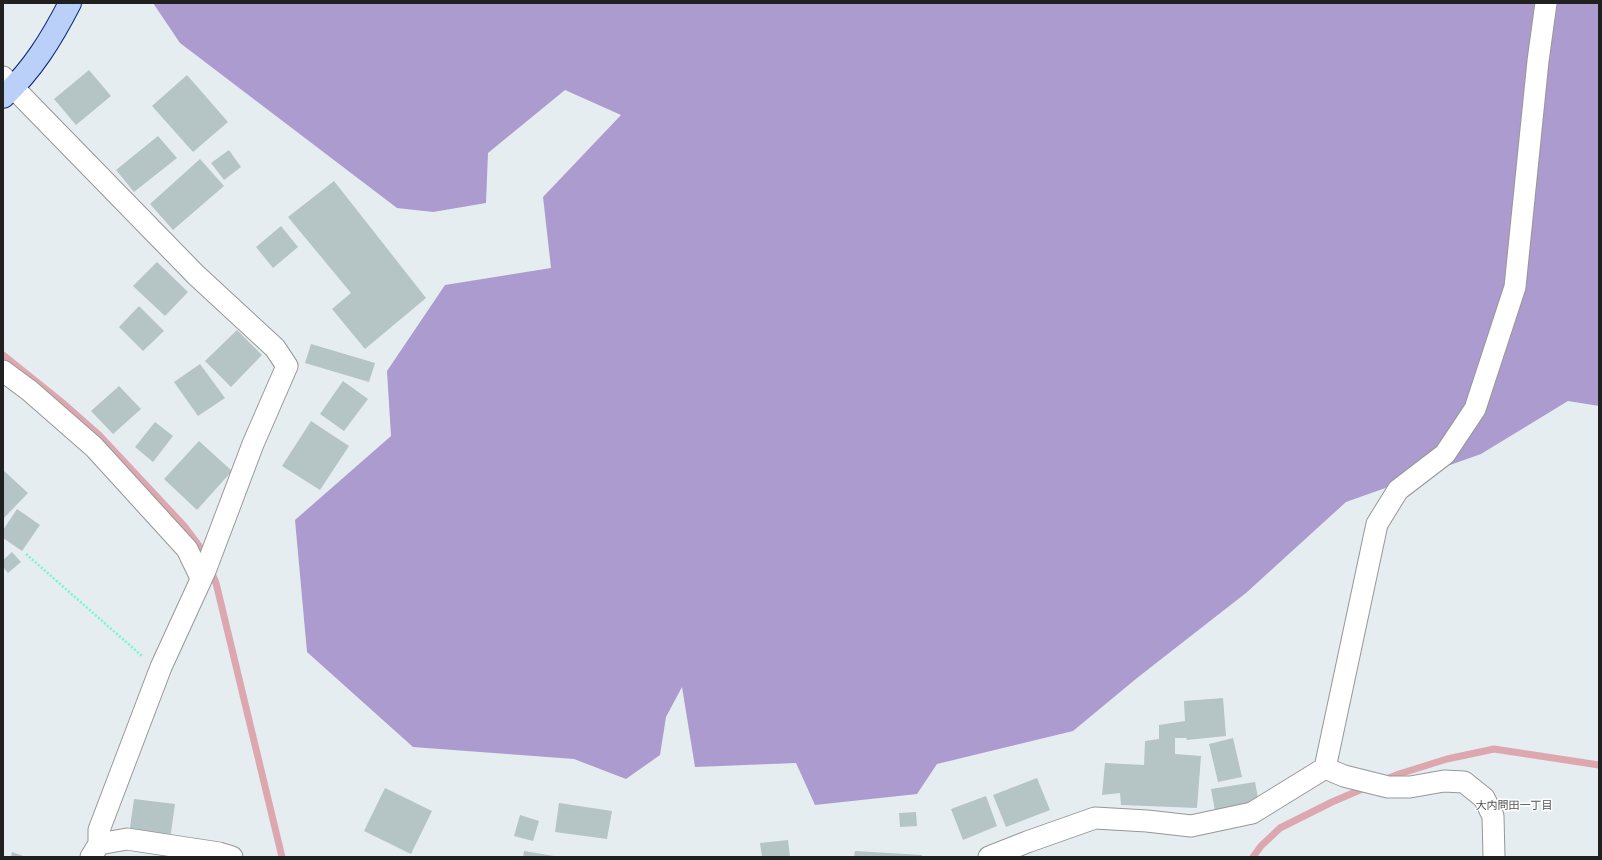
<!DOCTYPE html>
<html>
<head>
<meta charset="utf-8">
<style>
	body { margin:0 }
	#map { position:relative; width:1602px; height:860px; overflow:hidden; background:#e6edf0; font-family:Ubuntu,sans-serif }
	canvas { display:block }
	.frame { position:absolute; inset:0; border:4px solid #202020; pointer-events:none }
</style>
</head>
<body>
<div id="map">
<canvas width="1602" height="860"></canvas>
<div class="frame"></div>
</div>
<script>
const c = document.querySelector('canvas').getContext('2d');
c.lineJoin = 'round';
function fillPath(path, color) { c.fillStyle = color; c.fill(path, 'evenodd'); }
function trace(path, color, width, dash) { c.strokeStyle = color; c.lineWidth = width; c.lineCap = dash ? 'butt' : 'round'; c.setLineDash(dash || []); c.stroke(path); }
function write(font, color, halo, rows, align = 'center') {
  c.font = font + ' Ubuntu,"Noto Sans JP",sans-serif'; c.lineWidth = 3; c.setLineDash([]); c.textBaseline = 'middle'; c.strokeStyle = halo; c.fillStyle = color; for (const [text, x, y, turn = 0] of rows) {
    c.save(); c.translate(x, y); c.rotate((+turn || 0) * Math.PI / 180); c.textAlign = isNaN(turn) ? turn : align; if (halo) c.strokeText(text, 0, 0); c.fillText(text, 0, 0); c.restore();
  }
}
const forest = new Path2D(`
	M153 3H1599V406L1568 401 1481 454 1346 502 1246 593 1137 678 1073 731 937 764 917 794 815 805 796 763 695 767 682 687 666 717 660 755 626 779 574 759 413 747 307 652 295 520 391 436 387 371 445 285 551 268 543 197 621 115 565 90 488 153 486 203 433 212 397 208 180 43Z`);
const stream = new Path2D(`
	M3 355 64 404 98 434 185 527 200 547 205 558
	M210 569 216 583 282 857
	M1384 780 1399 774 1447 759 1494 749 1599 765
	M1253 857 1261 846 1280 828 1332 802 1367 787`);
const building = new Path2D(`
	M89 70 111 96 76 125 54 99Z
	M187 75 228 122 193 152 152 106Z
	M158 136 177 158 134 192 116 170Z
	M229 150 241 167 224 180 211 163Z
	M200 159 224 186 173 230 150 204Z
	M334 181 426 298 365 349 332 309 351 293 288 217Z
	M281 226 298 247 273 268 256 247Z
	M157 262 188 292 165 316 133 286Z
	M139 306 164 331 143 351 119 327Z
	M237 330 262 355 231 387 205 361Z
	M311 344 375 363 369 382 305 363Z
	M200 364 225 398 198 416 174 382Z
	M343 381 368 399 344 431 320 414Z
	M119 386 141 409 113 434 91 411Z
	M311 421 349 446 320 490 282 466Z
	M155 422 173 436 153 462 135 447Z
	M199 441 232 471 197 510 164 479Z
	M3 470 28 493 3 519Z
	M17 509 40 525 22 551 3 538V530Z
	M12 552 21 562 8 573 3 567V560Z
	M1223 698 1226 736 1187 740 1186 738H1175V754L1201 756 1197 808 1121 805 1120 793 1102 795 1105 763 1144 765 1145 741 1159 739V725L1185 721 1184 701Z
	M1233 738 1242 777 1218 782 1209 744Z
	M1037 778 1050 810 1006 827 993 795Z
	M1255 782 1259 803 1215 811 1211 789Z
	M385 788 432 811 411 854 364 831Z
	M986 796 997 826 963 840 951 809Z
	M134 799 175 804 170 840 129 834Z
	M559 803 612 811 607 839 555 832Z
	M916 812 917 826 900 827 899 813Z
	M520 815 539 821 533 841 514 836Z
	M788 840 790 857H762L760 843Z
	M524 851 554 856V857H523Z
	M855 851 922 855V857H854Z
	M12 852 26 857H11Z`);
const path = new Path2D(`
	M26 554 142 656`);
const street = new Path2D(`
	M3 77 196 275 275 348 287 366 253 444 205 571 161 667 99 830V844L91 857
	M3 371 30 391 94 447 187 549 201 578
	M1325 768 1344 776 1388 787H1410L1444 781 1464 782 1484 798 1493 816 1494 857
	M99 844 127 839 219 853 232 857
	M989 857 1027 842 1095 818 1147 821 1191 826 1252 813 1325 768 1377 524 1398 490 1445 454 1475 409 1515 287 1538 61 1546 3`);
const secondary = new Path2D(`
	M3 97C32 71 52 38 70 3`);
const neighbourhoodNames = [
	["大内問田一丁目",1514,805]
];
fillPath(forest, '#ac9bcf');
trace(stream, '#dda7b0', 7);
fillPath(building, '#b5c4c5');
trace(street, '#979797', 23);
trace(secondary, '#062578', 24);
trace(path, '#6ff9d2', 2.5, [2, 2]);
trace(street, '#fff', 21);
trace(secondary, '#bbd0f9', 22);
write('11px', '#535353', '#fff', neighbourhoodNames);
</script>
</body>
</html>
